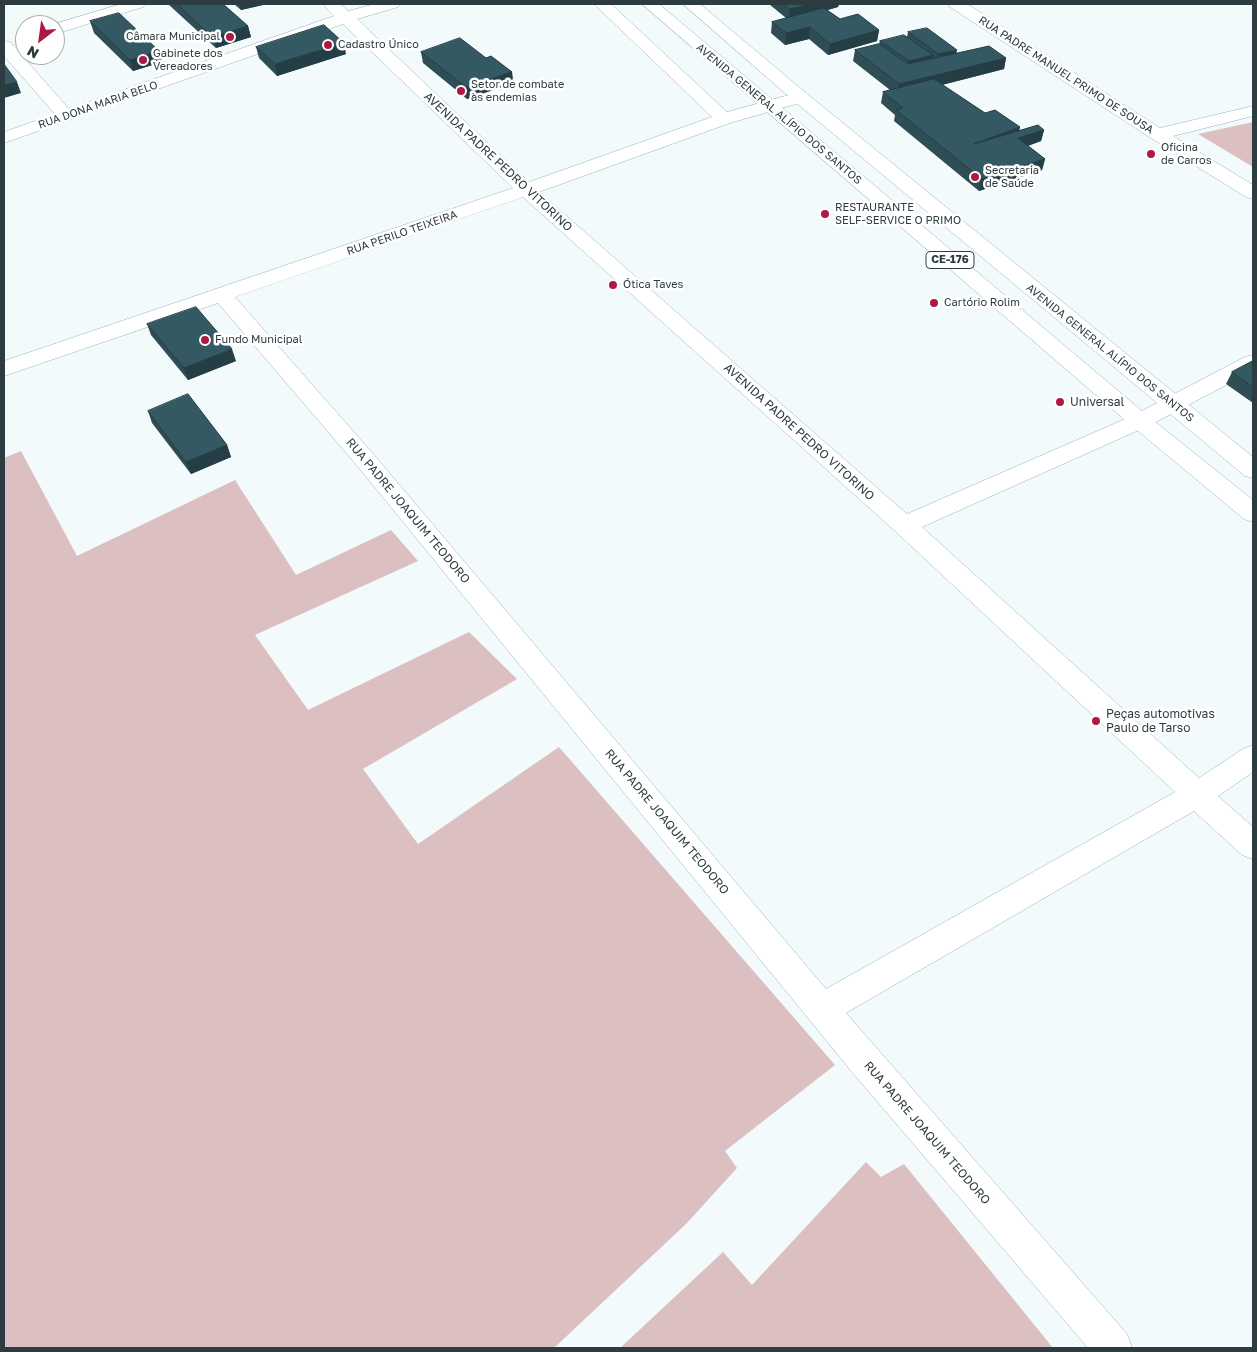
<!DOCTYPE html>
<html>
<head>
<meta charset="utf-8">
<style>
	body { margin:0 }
	#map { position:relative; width:1257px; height:1352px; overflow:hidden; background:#f2fafc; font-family:"Golos Text",sans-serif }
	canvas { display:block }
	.frame { position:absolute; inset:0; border:5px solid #2d3c40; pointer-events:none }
	.north { position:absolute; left:15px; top:15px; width:50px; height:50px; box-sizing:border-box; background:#fff; border:1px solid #abb1b3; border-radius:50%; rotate:210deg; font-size:14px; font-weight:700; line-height:20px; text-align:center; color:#2d3c40 }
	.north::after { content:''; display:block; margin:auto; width:18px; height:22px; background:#ad1942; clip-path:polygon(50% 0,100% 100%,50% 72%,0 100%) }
</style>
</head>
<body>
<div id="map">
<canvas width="1257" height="1352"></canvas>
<div class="frame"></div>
<div class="north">N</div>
</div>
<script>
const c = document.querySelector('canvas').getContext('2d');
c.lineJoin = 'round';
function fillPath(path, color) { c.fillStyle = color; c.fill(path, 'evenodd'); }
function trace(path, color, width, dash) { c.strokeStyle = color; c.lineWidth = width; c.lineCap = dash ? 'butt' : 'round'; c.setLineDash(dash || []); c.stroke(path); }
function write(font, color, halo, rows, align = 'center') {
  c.font = font + ' "Golos Text",sans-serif'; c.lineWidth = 5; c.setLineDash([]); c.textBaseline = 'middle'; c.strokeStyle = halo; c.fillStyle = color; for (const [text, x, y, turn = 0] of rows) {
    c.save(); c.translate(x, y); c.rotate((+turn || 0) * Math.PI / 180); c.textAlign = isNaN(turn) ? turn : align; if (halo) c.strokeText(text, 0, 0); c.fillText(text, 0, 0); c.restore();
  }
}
const green = new Path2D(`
	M1253 122V167L1198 134Z
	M21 451 77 556 235 480 296 575 391 530 418 561 255 635 308 710 469 632 517 679 363 769 418 844 559 747 835 1065 725 1151 737 1168 686 1224 554 1348H4V458Z
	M866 1162 881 1177 904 1164 1053 1348H620L723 1252 752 1285Z`);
const street = new Path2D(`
	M121 4H145L143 7 55 34V25H51Z
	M323 4H340L348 11 375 4H400L398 7 357 19 529 182 712 117 594 4H611L727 112 800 92 806 93 809 97 806 101 730 123 539 192 907 514 1132 416 1245 357 1253 355V371L1148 426 922 527 1199 778 1243 749 1253 745V772L1218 796 1253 827V859L1242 855 1194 811 846 1013 1127 1334 1132 1348H1088L852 1072 359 468 218 303 4 376V361L513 188 343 24 4 143V132L55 114 4 56V41L10 42 69 109 334 16ZM523 197 895 531 1175 792 826 989 375 456 235 297Z
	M948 4H967L1160 128 1253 106V116L1173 136 1253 185V199L1246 197 1151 138 950 7Z`);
const primary = new Path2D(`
	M642 4H659L1148 416 1253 500V522L1244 519 1132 426Z
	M683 4H700L806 93 1253 457V478L1245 476 794 101Z`);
const wall = new Path2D(`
	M168 4H223L248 26 251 37 216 48Z
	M234 4H267L241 10Z
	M769 4H839L838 7 827 10 840 19 879 30 877 41 828 55 809 39 785 45 771 33 772 22 786 18Z
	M90 21 159 51 162 62 133 71 94 33Z
	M908 32 956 53 1006 58 1004 69 942 85 985 113 1020 127 1019 130H1044L1041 141 1028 146 1045 159 1042 170 979 191 894 121 895 115 881 103 883 92 890 90 853 61 855 50 879 44 880 41 907 37Z
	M256 47 346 54 277 76 259 58Z
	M421 52 486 58 512 72 513 83 467 99 423 63Z
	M147 324 236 361 188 380 151 335Z
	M1253 361V403L1226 384 1232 372Z
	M148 411 227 445 231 457 191 474 152 423Z`);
const shadedWall = new Path2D(`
	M240 4H267L241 10Z
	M812 4H839L838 7 789 21 790 9Z
	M248 26 251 37 216 48 213 37Z
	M810 27 809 39 785 45 786 33Z
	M879 30 877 41 828 55 830 44Z
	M344 43 346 54 277 76 275 64Z
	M957 50 955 61 936 65 938 54Z
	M159 51 162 62 133 71 130 60Z
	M933 55 931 67 907 72 909 61Z
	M1006 58 1004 69 898 96 899 84Z
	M512 72 513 83 467 99 466 87Z
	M17 82 21 93 4 98V85Z
	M1020 127 1017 139 974 144Z
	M1044 130 1041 141 1015 150 1018 138Z
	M1045 159 1042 170 979 191 982 179Z
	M232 349 236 361 188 380 184 368Z
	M227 445 231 457 191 474 186 462Z`);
const building = new Path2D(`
	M177 4H223L248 26 213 37Z
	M784 4H812L790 9Z
	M824 8 840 19 858 14 879 30 830 44 810 27 786 33 772 22Z
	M119 13 159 51 130 60 90 21Z
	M324 25 344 43 275 64 256 47Z
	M927 28 957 50 938 54 908 32Z
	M904 35 933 55 909 61 880 41Z
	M460 38 486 58 491 56 512 72 466 87 421 52Z
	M879 44 908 64 989 46 1006 58 899 84 855 50Z
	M4 64 17 82 4 85Z
	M934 79 985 113 995 110 1020 127 974 144 1038 125 1044 130 1018 138 1045 159 982 179 896 110 903 108 883 92Z
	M196 307 232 349 184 368 147 324Z
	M1253 361V387L1232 372Z
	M188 394 227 445 186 462 148 411Z`);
const markers = [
	[230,37,5,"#ad1942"],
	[328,45,5,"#ad1942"],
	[143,60,5,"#ad1942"],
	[461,91,5,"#ad1942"],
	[1151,154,5,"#ad1942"],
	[975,177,5,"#ad1942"],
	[825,214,5,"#ad1942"],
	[613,285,5,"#ad1942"],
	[934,303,5,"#ad1942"],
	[205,340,5,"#ad1942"],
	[1060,402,5,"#ad1942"],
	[1096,721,5,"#ad1942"]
];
const farPoinames = [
	["Câmara Municipal",220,37,"right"],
	["Cadastro Único",338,45],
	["Gabinete dos",153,54],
	["Vereadores",153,67],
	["Setor de combate",471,85],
	["às endemias",471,98],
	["Oficina",1161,148],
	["de Carros",1161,161],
	["Secretaria",985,171],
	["de Saúde",985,184],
	["RESTAURANTE",835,208],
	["SELF-SERVICE O PRIMO",835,221],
	["Ótica Taves",623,285],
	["Cartório Rolim",944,303],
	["Fundo Municipal",215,340]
];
const farStreetnames = [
	["RUA PADRE MANUEL PRIMO DE SOUSA",1066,75,33],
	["RUA DONA MARIA BELO",98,105,-19],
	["AVENIDA GENERAL ALÍPIO DOS SANTOS",779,114,40],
	["RUA PERILO TEIXEIRA",402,233,-19],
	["AVENIDA GENERAL ALÍPIO DOS SANTOS",1110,353,39]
];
const shields = [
	[950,260,48]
];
const shieldNames = [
	["CE-176",950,260]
];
const streetNames = [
	["AVENIDA PADRE PEDRO VITORINO",498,162,43],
	["AVENIDA PADRE PEDRO VITORINO",799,432,42],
	["RUA PADRE JOAQUIM TEODORO",408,511,50],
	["RUA PADRE JOAQUIM TEODORO",667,822,50],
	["RUA PADRE JOAQUIM TEODORO",927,1133,49]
];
const poiNames = [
	["Universal",1070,402],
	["Peças automotivas",1106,714],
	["Paulo de Tarso",1106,728]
];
fillPath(green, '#dbbfc1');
trace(street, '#8fb5be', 1);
trace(primary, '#8fb5be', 1);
fillPath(street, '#fff');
fillPath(primary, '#fff');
fillPath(wall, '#2e4d54');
fillPath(shadedWall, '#253e45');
fillPath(building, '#355962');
trace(building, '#253e45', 1);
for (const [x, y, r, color] of markers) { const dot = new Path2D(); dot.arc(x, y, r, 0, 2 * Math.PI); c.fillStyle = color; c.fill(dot); trace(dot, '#fff', 2); }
write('11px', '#2d3c40', '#fff', farPoinames, 'left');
write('11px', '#2d3c40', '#fff', farStreetnames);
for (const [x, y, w] of shields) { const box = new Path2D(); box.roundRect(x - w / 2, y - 8.5, w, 17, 4); c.fillStyle = '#fff'; c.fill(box); trace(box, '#2d3c40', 1); }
write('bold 11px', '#2d3c40', null, shieldNames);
write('12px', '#2d3c40', '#fff', streetNames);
write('12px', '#2d3c40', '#fff', poiNames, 'left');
</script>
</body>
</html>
